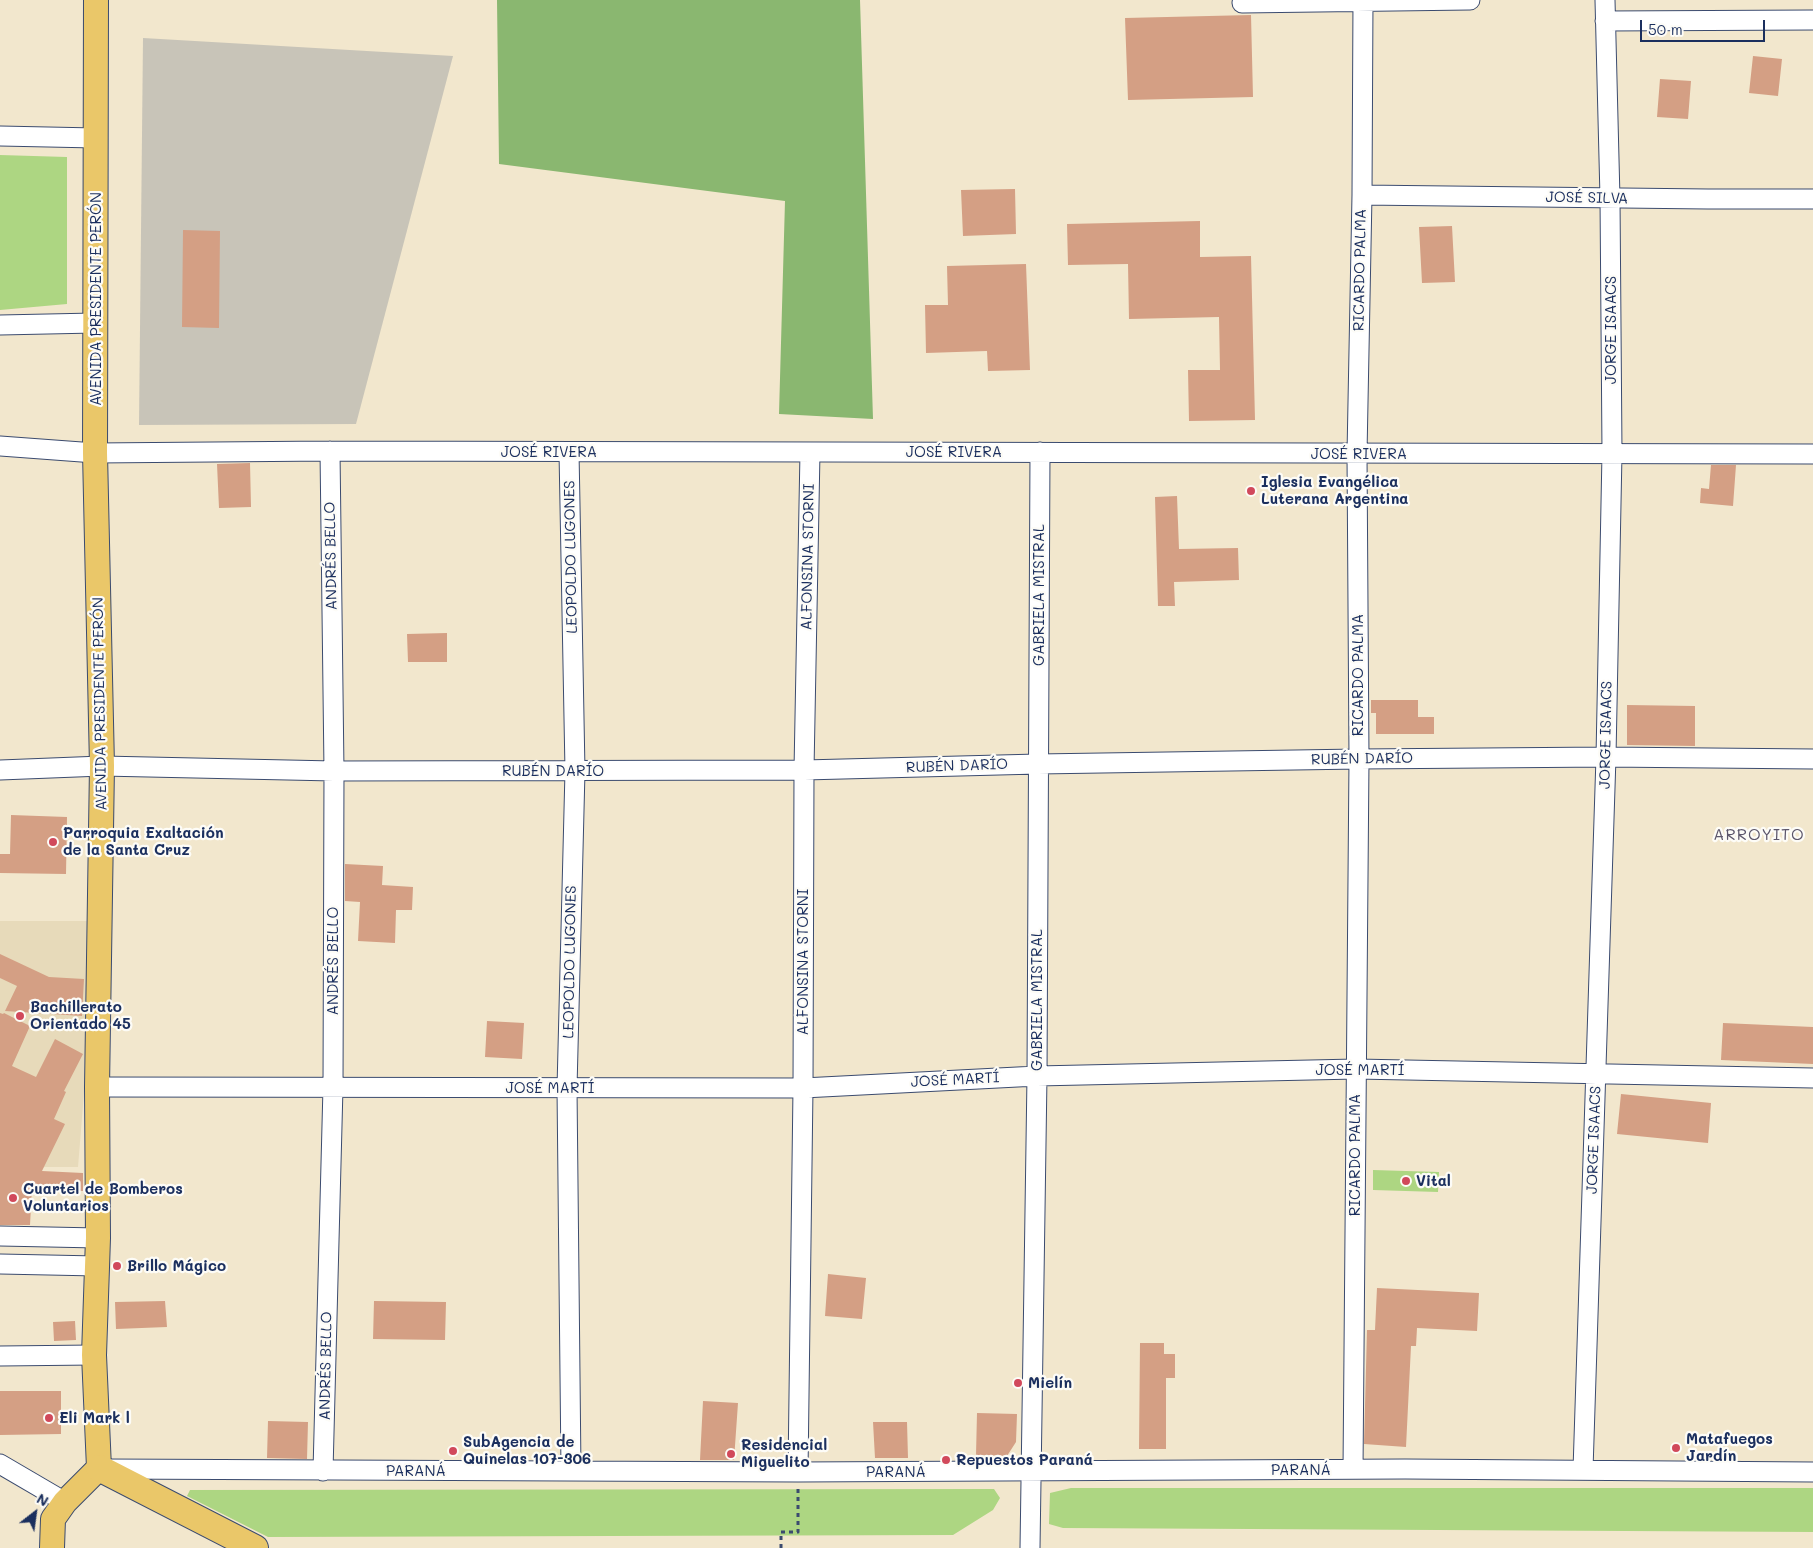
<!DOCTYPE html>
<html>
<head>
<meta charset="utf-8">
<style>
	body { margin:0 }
	#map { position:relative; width:1813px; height:1548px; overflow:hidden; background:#f2e7cd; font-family:Mali,sans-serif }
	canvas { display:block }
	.north { position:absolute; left:10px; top:1488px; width:50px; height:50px; -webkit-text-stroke:4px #fdfcf7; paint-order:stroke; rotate:30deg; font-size:14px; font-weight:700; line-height:20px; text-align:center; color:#1b2f5e }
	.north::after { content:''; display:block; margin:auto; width:18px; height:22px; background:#1b2f5e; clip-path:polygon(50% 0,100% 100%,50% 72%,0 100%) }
	.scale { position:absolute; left:1640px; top:20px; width:125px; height:22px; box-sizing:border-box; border:2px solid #1b2f5e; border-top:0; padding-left:6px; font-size:15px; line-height:18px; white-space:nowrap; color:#1b2f5e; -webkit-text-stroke:4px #fdfcf7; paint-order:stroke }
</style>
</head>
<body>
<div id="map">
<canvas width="1813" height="1548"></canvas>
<div class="north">N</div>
<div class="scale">50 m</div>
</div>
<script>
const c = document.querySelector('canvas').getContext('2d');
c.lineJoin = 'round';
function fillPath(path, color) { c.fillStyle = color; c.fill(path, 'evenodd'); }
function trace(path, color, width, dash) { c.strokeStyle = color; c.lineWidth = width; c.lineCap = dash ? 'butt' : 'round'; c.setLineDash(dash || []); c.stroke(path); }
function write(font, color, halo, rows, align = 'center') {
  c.font = font + ' Mali,sans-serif'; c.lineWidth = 4.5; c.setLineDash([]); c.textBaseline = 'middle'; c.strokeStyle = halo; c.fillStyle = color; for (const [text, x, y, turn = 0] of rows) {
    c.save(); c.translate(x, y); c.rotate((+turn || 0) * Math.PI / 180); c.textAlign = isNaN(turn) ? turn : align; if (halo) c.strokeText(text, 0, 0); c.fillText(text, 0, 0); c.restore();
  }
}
const built = new Path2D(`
	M0 921H87L90 1019 78 1167H0Z`);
const industrial = new Path2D(`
	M143 38 453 56 356 424 139 425Z`);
const green = new Path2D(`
	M0 155 67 157V304L0 310Z
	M1373 1170 1439 1172 1438 1192 1373 1190Z
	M1071 1488H1813V1532L1063 1528 1049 1524 1050 1493Z
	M994 1489 1000 1498 993 1510 953 1535 268 1537 187 1496 190 1490Z`);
const forest = new Path2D(`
	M497 0H860L873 419 779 414 785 201 499 164Z`);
const building = new Path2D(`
	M1251 15 1253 97 1128 100 1125 18Z
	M1753 56 1782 59 1778 96 1749 93Z
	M1660 79 1691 81 1688 119 1657 117Z
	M1015 189 1016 234 963 236 961 190Z
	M1200 221V257L1251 256 1255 420 1189 421 1188 370H1220L1219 317 1129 319 1128 264 1068 265 1067 224Z
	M1452 226 1455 282 1422 283 1419 227Z
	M183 230 220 231 219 328 182 327Z
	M1026 264 1030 370 988 371 987 351 926 353 925 305H948L947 266Z
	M250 463 251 507 219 508 217 464Z
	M1711 465H1736L1733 506 1700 503 1701 488 1709 489Z
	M1177 496 1179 549 1238 548 1239 580 1174 582 1175 606H1158L1155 497Z
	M447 633V662H408L407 634Z
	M1371 700H1418V717H1434V734H1376V713H1371Z
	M1627 705 1695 706V746L1627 745Z
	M11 815 67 817 66 874 0 873V854H10Z
	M345 864 383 866 382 885 413 887 412 910H396L395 943 358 941 360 902 345 901Z
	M0 954 49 977 84 979 82 1016 5 1011 17 986 0 978Z
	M0 1013 3 1014 4 1013 30 1026 12 1066 36 1077 55 1039 83 1054 64 1091 66 1092 54 1119 65 1124 42 1171 83 1173V1191L32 1188 30 1225H0Z
	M487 1021 524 1023 522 1059 485 1057Z
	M1723 1023 1813 1027V1064L1721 1060Z
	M1621 1094 1711 1103 1708 1143 1617 1134Z
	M828 1274 866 1278 862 1319 825 1316Z
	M1377 1288 1479 1293 1477 1331 1417 1328 1416 1346H1411L1406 1447 1364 1444 1367 1330H1375Z
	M165 1301 167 1327 116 1329 115 1302Z
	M374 1301 446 1302 445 1340 373 1339Z
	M75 1321 76 1340 54 1341 53 1322Z
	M1140 1343H1164V1354H1175V1378H1166V1449H1139Z
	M0 1391H61V1434L0 1435Z
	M703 1401 738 1403 734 1460H700Z
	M977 1413 1017 1414 1016 1442 1007 1456 976 1455Z
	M268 1421 308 1422 307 1459 267 1458Z
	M873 1422H907L908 1458H875Z`);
const path = new Path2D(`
	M781 1548V1532H798V1488`);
const minor = new Path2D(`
	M1242 3 1470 0
	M1605 21 1813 20
	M0 136 96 138
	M1362 195 1708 199H1813
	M0 325 95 323
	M0 446 95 453 330 451 1813 454
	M569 452 575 771 567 1088 571 1471
	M0 770 102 766 334 771 804 770 1038 764 1359 759 1606 757 1813 759
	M97 1087 803 1088 1037 1076 1356 1069 1813 1078
	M0 1236 98 1238
	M0 1264 97 1266
	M0 1356 94 1355
	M0 1464 65 1502
	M104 1469 798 1472 1405 1469 1813 1472
	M1353 1469 1359 759 1357 454 1362 195 1363 0
	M1583 1470 1606 757 1612 453 1610 198 1605 0
	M323 1471 333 1087 334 771 330 451
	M798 1472 803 1088 804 770 810 452
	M1030 1548 1037 1076 1040 452`);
const major = new Path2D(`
	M52 1548 53 1519 65 1502 99 1468 94 1355 98 1238 97 1087 102 766 95 453 96 0`);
const highway = new Path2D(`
	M99 1468 255 1548`);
const markers = [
	[1251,491,5,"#d1495b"],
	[53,842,5,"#d1495b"],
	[20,1016,5,"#d1495b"],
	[1406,1181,5,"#d1495b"],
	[13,1198,5,"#d1495b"],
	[117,1266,5,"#d1495b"],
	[1018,1383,5,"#d1495b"],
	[49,1418,5,"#d1495b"],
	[1676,1448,5,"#d1495b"],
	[453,1451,5,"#d1495b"],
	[731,1454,5,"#d1495b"],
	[946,1460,5,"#d1495b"]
];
const streetNames = [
	["JOSÉ SILVA",1587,198,1],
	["RICARDO PALMA",1360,270,-89],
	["AVENIDA PRESIDENTE PERÓN",96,299,-90],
	["JORGE ISAACS",1611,330,-90],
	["JOSÉ RIVERA",549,452],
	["JOSÉ RIVERA",954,452],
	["JOSÉ RIVERA",1359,454],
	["ANDRÉS BELLO",331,556,-91],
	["LEOPOLDO LUGONES",571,557,-91],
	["ALFONSINA STORNI",808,557,-89],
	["GABRIELA MISTRAL",1039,595,-90],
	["RICARDO PALMA",1358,675,-90],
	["AVENIDA PRESIDENTE PERÓN",100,704,-91],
	["JORGE ISAACS",1606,735,-89],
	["RUBÉN DARÍO",1362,759,-1],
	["RUBÉN DARÍO",957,766,-2],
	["RUBÉN DARÍO",553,771],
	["ANDRÉS BELLO",333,961,-90],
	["LEOPOLDO LUGONES",570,962,-89],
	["ALFONSINA STORNI",803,962,-90],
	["GABRIELA MISTRAL",1037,1000,-90],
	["JOSÉ MARTÍ",1360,1070],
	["JOSÉ MARTÍ",955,1080,-3],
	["JOSÉ MARTÍ",550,1088],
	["JORGE ISAACS",1594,1140,-88],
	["RICARDO PALMA",1355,1155,-90],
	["ANDRÉS BELLO",326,1366,-89],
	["PARANÁ",1301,1470],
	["PARANÁ",416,1471],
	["PARANÁ",896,1472]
];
const poiNames = [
	["Iglesia Evangélica",1261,482],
	["Luterana Argentina",1261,499],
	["Parroquia Exaltación",63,833],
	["de la Santa Cruz",63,850],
	["Bachillerato",30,1007],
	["Orientado 45",30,1024],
	["Vital",1416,1181],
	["Cuartel de Bomberos",23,1189],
	["Voluntarios",23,1206],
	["Brillo Mágico",127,1266],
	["Mielín",1028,1383],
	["Eli Mark l",59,1418],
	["Matafuegos",1686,1439],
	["Jardín",1686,1456],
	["SubAgencia de",463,1442],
	["Quinelas 107-306",463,1459],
	["Residencial",741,1445],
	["Miguelito",741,1462],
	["Repuestos Paraná",956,1460]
];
const neighbourhoodNames = [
	["ARROYITO",1759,835]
];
fillPath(built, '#e7daba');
fillPath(industrial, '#c8c4b8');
fillPath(green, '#add682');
fillPath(forest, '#8ab770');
fillPath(building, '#d49f84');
trace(minor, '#3b4b6f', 21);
trace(major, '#3b4b6f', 26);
trace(highway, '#3b4b6f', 28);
trace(path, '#3b4b6f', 3, [4, 4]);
trace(minor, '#fff', 19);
trace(major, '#eac769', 24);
trace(highway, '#eac769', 26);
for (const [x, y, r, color] of markers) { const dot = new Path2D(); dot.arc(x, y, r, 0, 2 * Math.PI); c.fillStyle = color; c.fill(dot); trace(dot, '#fdfcf7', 2); }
write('15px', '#1b2f5e', '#fdfcf7', streetNames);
write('bold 15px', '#1b2f5e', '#fdfcf7', poiNames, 'left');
c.letterSpacing = '1px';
write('16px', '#5c566b', '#fdfcf7', neighbourhoodNames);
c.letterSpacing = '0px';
</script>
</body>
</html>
